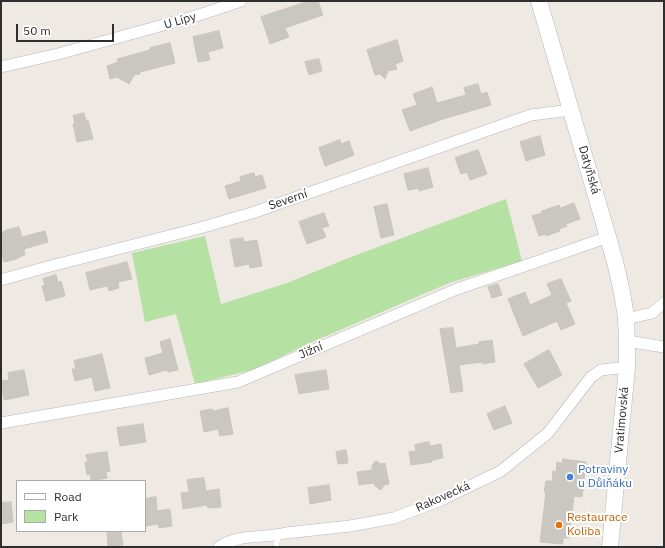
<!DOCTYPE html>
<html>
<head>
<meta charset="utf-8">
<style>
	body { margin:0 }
	#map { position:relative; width:665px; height:548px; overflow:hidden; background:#eee9e2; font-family:"IBM Plex Sans",sans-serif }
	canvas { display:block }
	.frame { position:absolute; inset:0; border:2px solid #2e2e2e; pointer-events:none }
	.legend { position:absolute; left:16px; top:480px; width:130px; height:52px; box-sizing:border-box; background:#fff; border:1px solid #ababab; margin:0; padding:5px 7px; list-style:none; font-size:12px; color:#2e2e2e }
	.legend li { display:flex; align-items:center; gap:8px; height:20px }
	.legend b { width:20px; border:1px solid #ababab }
	.scale { position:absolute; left:16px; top:24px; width:98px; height:18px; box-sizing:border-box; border:2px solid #2e2e2e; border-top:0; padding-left:5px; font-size:12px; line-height:14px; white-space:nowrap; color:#2e2e2e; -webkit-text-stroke:3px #fff; paint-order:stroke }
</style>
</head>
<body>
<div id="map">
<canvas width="665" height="548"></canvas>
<div class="frame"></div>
<ul class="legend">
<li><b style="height:5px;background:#fff"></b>Road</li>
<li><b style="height:11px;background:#b5e1a2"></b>Park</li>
</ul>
<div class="scale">50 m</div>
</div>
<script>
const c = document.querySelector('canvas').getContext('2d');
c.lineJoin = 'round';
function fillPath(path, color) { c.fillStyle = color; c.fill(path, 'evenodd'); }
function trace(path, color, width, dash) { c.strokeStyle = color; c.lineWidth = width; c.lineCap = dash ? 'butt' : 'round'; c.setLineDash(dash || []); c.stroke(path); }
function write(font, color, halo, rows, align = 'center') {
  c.font = font + ' "IBM Plex Sans",sans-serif'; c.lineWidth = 4; c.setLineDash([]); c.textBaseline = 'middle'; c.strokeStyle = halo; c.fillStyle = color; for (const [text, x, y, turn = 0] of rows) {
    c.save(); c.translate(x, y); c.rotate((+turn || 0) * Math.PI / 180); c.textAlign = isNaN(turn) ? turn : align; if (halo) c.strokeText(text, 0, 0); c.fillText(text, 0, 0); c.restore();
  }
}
const green = new Path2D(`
	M506 199 522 261 449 283 303 346 256 369 195 384 176 314 145 322 132 253 205 236 221 304 287 283 346 259Z`);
const building = new Path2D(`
	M309 1H318L323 15 285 28 289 37 270 44 261 17Z
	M219 31 223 48 208 52 210 60 198 62 193 37Z
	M397 40 403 61 395 64 397 69 388 71 385 79 380 74 375 75 367 50Z
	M170 43 175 63 140 72V74L134 75 129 84 117 77 110 79 107 66 118 62 117 59 150 50V48Z
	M319 59 322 71 309 75 305 62Z
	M478 84 481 94 487 92 491 105 443 119 410 131 402 110 417 105 413 94 432 87 437 103 466 95 464 88Z
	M84 113 86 121 88 120 93 139 77 142 73 124 75 123 73 116Z
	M540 136 545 155 526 161 520 142Z
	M340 140 341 144 349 141 354 155 325 166 319 148Z
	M478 150 487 174 470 180 467 172 461 174 455 158Z
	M428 168 433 187 419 191V188L408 190 404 174Z
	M254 173 255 177 262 175 266 188 229 199 225 186 241 181 240 177Z
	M574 203 580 219 566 224 567 226 559 229 560 231 546 236 545 234 539 236 532 216 542 213V211L559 205 560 208Z
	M387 204 394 235 381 238 374 207Z
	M324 213 329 226 322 228 326 237 307 244 299 222Z
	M19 227 22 237 45 231 48 242 24 249 25 255 17 258V259L4 262 1 250V233L4 232V231Z
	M243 238 244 242 257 240 262 266 250 268 249 264 235 267 230 240Z
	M127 262 132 279 118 282 119 288 109 291 107 286 90 290 86 273Z
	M56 275 58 282 61 281 65 296 46 301 42 286 45 285 43 279Z
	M561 279 571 301 566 303 575 324 561 330 557 321 523 336 508 299 525 292 530 305 552 295 547 284Z
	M498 284 502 295 492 298 488 287Z
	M453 328 456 348 479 344V342L492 340 495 362 483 364 482 362 459 365 463 391 451 393 440 329Z
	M170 339 178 370 168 372 167 370 149 375 145 358 163 353 160 342Z
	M549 350 562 375 538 388 524 364Z
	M102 354 110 388 95 391 92 377 75 381 72 369H76L74 361Z
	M24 370 29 395 4 400 1 381 9 380 8 373Z
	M326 370 329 389 299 394 295 375Z
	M505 406 512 423 494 430 487 414Z
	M228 408 233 434 220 436 218 429 204 432 200 411 212 409 213 411Z
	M143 424 146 442 120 446 117 428Z
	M429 442 430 446 441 444 443 458 432 460V462L411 465 409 452 416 451 415 445Z
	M346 450 348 463 338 464 336 452Z
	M107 452 110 471 106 472 107 478 91 481 90 474 87 475 85 462H88L86 455Z
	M563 459 586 462 582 497 574 496 569 538H563V544L540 542 546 492H544L546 481H552L553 471 556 472 557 462 562 463Z
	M376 461 381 464 385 463 389 484 384 485 381 490 375 486 374 483 359 485 357 472 372 470V466Z
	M204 478 206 491 219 489 221 507 208 508 207 505 183 509 181 493 189 492 187 480Z
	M329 485 331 500 310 504 308 488Z
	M156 497 157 511 170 509 172 526 159 528 158 524 145 526V499Z
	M11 502 13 522 1 524V503Z
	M121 531 123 545 108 546 107 532Z`);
const lane = new Path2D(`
	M276 547 278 536`);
const street = new Path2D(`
	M1 67 58 54 196 16 241 1
	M1 280 47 267 200 228 252 213 531 115 571 110
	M626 319 652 313 664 303
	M627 341 664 347
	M1 423 238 382 457 289 568 251 608 237
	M219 547C240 533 263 539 286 533L350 526 394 518 441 500 501 471 548 433 591 377 601 370 627 367`);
const secondary = new Path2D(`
	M539 1 608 237C616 264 623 292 626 319 627 335 627 351 627 367L610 547`);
const markers = [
	[570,477,4,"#3f7fe0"],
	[559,525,4,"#e8710a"]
];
const streetNames = [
	["U Lípy",180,21,-16],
	["Datyňská",589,170,74],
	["Severní",288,200,-19],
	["Jižní",311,351,-23],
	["Vratimovská",622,420,-85],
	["Rakovecká",443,497,-24]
];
const shopNames = [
	["Potraviny",578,470],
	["u Důlňáku",578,484]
];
const foodNames = [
	["Restaurace",567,518],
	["Koliba",567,532]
];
fillPath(green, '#b5e1a2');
fillPath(building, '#cac7c0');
trace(building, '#cac5bb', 1);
trace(lane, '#b5b7c0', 6);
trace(street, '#b5b7c0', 12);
trace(secondary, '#b5b7c0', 17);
trace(lane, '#fff', 5.5);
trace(street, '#fff', 11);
trace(secondary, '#fff', 16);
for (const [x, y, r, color] of markers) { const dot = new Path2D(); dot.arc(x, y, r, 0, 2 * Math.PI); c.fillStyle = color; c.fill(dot); trace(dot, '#fff', 1.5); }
write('12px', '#2e2e2e', '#fff', streetNames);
write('12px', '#366cbe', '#fff', shopNames, 'left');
write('12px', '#c56008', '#fff', foodNames, 'left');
</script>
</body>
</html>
